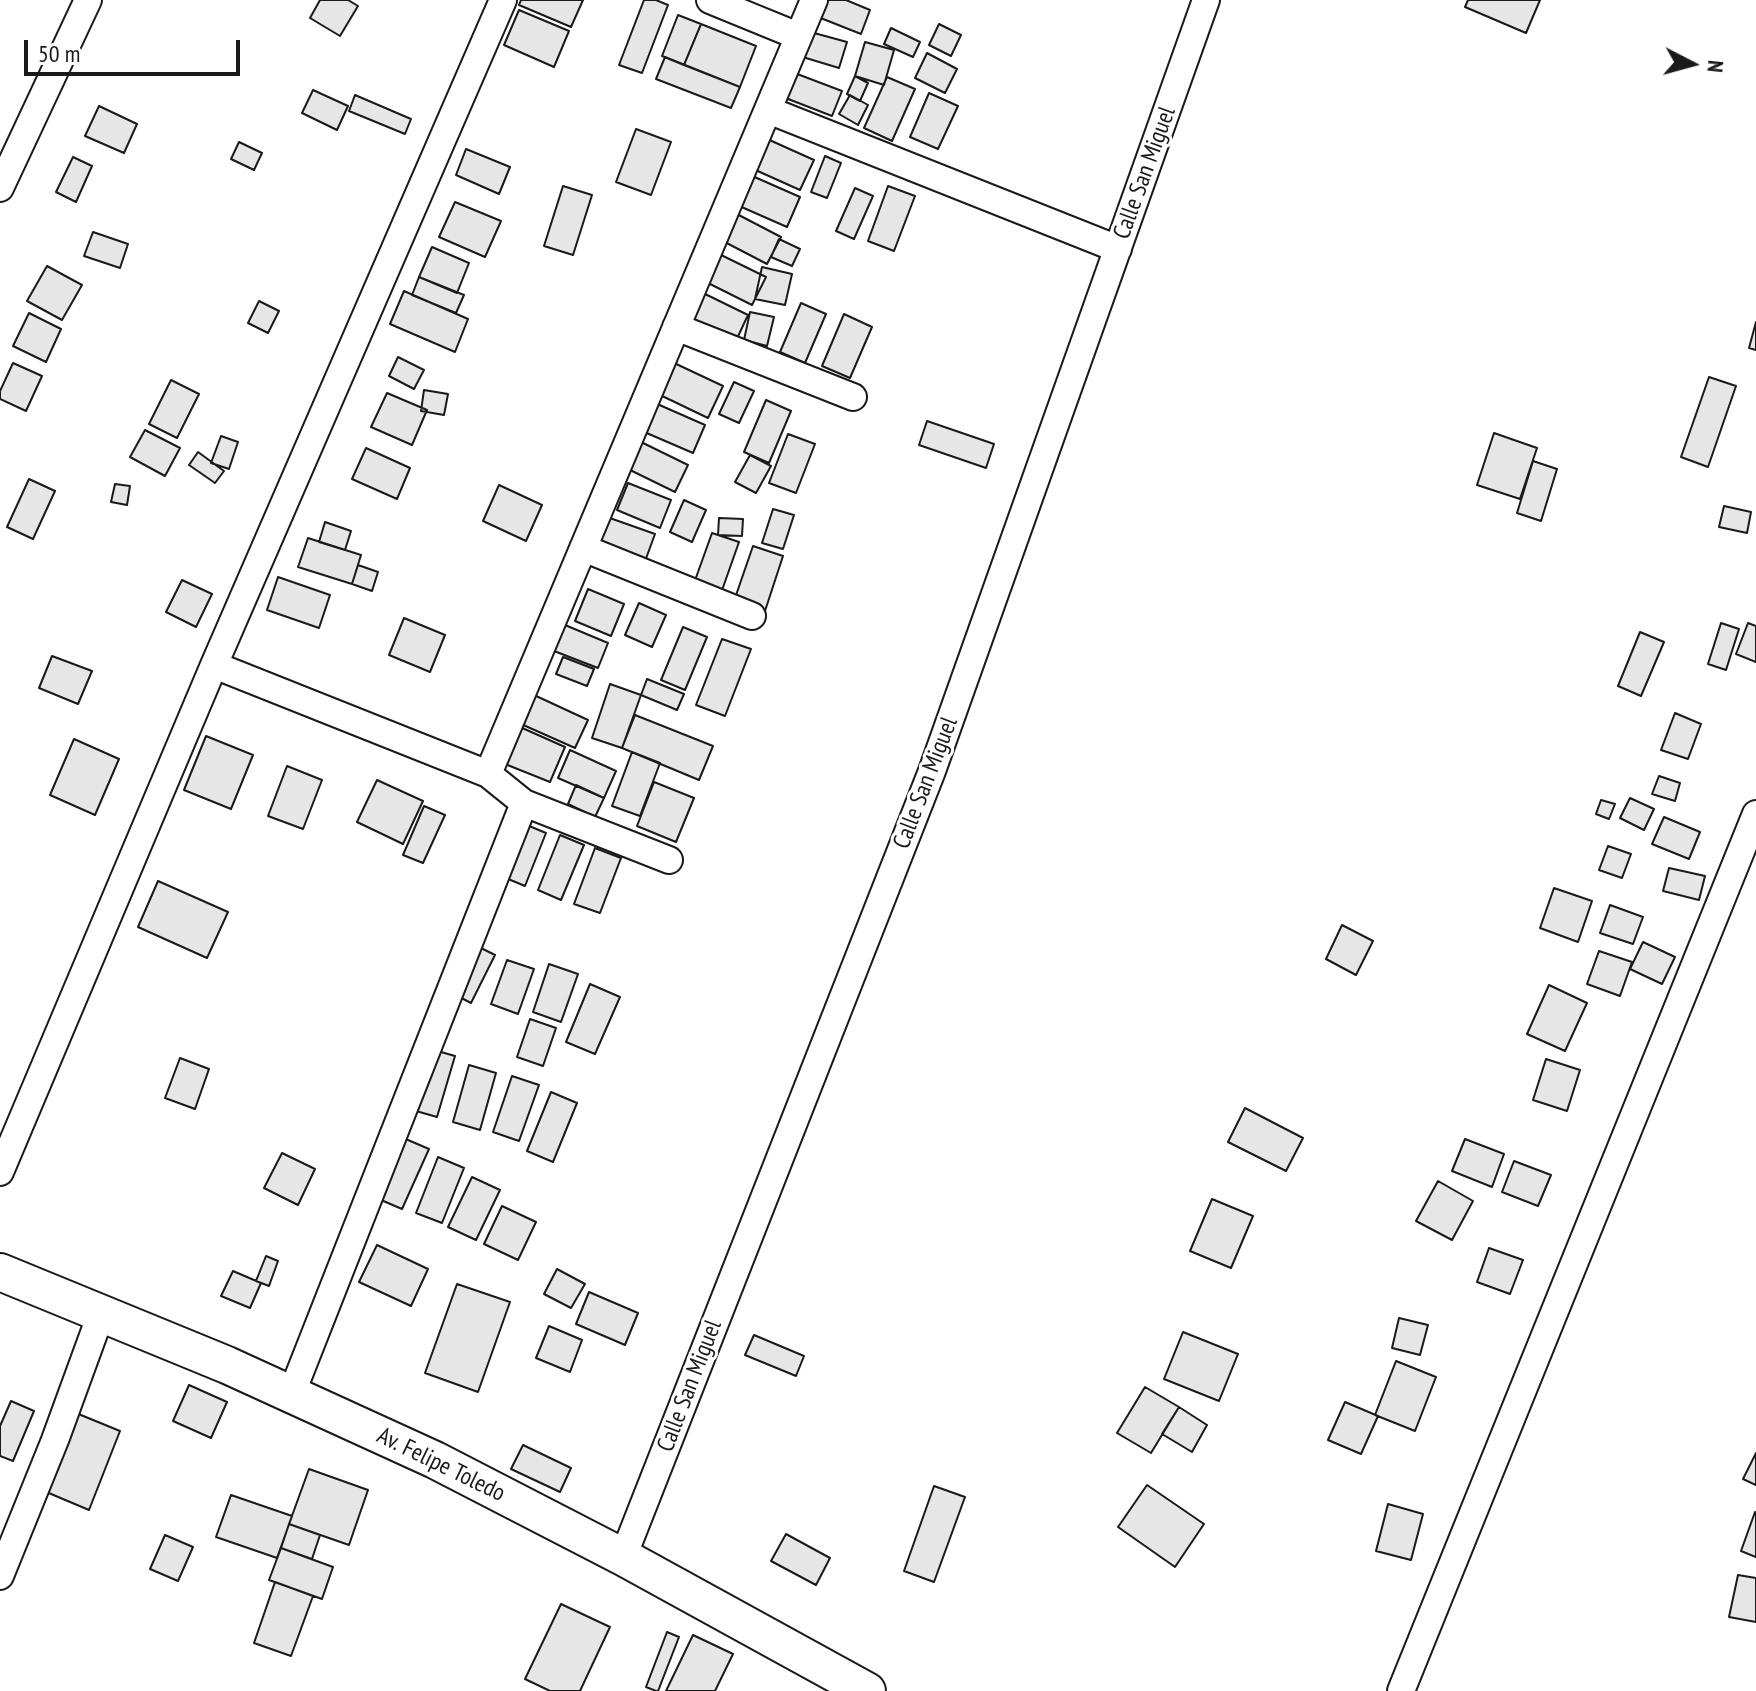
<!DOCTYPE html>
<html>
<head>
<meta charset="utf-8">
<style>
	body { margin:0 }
	#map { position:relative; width:1756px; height:1691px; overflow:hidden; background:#fff; font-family:"PT Sans Narrow",sans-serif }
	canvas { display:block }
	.north { position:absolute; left:1652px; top:24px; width:80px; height:80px; -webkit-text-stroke:6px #fff; paint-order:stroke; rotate:96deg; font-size:22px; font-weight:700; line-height:32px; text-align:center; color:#1a1a1a }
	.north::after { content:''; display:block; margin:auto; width:28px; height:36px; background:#1a1a1a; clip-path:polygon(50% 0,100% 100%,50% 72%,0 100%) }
	.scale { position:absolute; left:24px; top:40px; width:216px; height:36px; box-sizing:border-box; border:4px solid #1a1a1a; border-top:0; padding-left:10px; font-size:24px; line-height:28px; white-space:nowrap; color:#1a1a1a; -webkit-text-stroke:6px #fff; paint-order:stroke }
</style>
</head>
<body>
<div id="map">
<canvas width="1756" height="1691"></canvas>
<div class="north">N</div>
<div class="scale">50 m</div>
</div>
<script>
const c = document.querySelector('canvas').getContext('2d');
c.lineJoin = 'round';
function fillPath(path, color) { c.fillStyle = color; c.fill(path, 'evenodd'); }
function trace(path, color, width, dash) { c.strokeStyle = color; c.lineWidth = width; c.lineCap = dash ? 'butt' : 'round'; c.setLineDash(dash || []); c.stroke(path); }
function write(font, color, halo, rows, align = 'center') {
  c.font = font + ' "PT Sans Narrow",sans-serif'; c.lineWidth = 6; c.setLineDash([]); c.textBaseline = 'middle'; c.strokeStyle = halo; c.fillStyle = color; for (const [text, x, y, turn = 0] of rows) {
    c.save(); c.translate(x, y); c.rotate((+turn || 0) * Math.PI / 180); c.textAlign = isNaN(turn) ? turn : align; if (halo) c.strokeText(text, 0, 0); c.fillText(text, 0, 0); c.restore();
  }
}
const building = new Path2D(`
	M320 0H348L358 6 340 36 310 18Z
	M521 0H583L571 27 519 5Z
	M644 0H656L668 5 642 73 619 65Z
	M819 0H846L870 10 861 34 813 15Z
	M1468 0H1540L1526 33 1465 7Z
	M519 10 569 31 554 67 504 45Z
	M678 15 701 24 684 65 662 56Z
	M701 24 756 46 740 87 684 65Z
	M939 24 961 35 951 56 929 45Z
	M891 28 920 42 913 57 884 44Z
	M803 30 847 42 839 68 796 55Z
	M865 42 894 50 884 85 855 76Z
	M927 53 957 69 945 93 915 78Z
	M665 57 740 87 731 108 656 79Z
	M792 72 842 91 832 116 783 97Z
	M855 76 868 83 860 101 847 94Z
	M887 77 915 89 892 141 864 128Z
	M313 90 348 106 337 130 302 113Z
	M929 93 958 106 938 149 910 137Z
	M355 95 411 119 405 134 349 111Z
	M850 95 868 105 858 125 839 114Z
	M99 106 137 124 124 153 85 136Z
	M636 129 671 142 651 195 616 182Z
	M765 138 814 160 800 190 751 168Z
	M239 142 262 153 254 170 231 159Z
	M466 149 510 167 499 194 456 175Z
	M825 156 841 163 827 198 811 192Z
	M73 157 92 166 76 202 56 192Z
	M750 175 800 197 787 227 737 205Z
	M563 186 592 195 573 255 544 246Z
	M888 186 915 196 894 251 868 241Z
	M855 188 873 196 854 239 836 231Z
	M455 202 501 221 485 257 439 237Z
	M733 212 781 237 767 264 719 239Z
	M93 232 128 244 120 268 84 256Z
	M779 239 800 249 792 266 771 257Z
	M432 247 469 263 457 293 419 277Z
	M715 252 766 277 752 305 702 280Z
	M47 266 82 285 62 320 27 301Z
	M762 267 792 274 785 305 755 299Z
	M419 277 464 295 456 313 412 295Z
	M404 291 468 319 455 352 390 324Z
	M699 291 748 315 734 345 684 320Z
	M259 301 279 311 268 333 248 323Z
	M801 303 826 314 805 363 780 352Z
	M750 312 774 317 767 346 744 340Z
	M29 313 61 329 46 362 13 346Z
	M844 314 872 327 850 378 822 366Z
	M1756 322V350L1749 348Z
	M398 357 424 370 414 389 389 376Z
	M672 362 723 386 708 418 658 394Z
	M13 363 42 376 26 411 0 399V391Z
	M1709 377 1736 386 1708 467 1681 457Z
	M171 380 199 394 177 438 149 424Z
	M734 382 754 391 739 423 719 414Z
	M424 390 448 394 444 415 421 411Z
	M387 393 427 410 412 445 371 427Z
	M766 400 791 411 769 463 744 452Z
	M655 403 705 425 693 453 642 431Z
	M927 421 994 444 986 468 919 445Z
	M145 430 180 448 165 476 130 457Z
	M1494 433 1537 448 1520 499 1477 485Z
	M788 434 815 444 796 493 769 483Z
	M221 436 238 442 229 469 211 463Z
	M639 441 688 465 675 492 626 468Z
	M366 448 410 468 397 499 352 479Z
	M198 452 224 471 215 483 189 465Z
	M750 455 771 466 756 493 735 482Z
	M1533 461 1557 469 1541 521 1517 513Z
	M29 479 55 491 33 539 7 527Z
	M628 483 671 500 660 528 617 510Z
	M115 484 130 486 127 505 111 502Z
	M499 485 542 505 526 541 483 521Z
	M684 500 706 510 692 542 670 532Z
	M1724 506 1751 512 1747 533 1719 527Z
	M773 509 794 515 783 549 762 543Z
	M607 517 655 534 644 564 596 546Z
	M719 518 743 519 742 536 718 535Z
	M325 522 351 531 345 550 319 542Z
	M712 533 739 542 720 596 693 586Z
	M308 538 361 555 352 584 298 567Z
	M753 546 783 556 765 611 734 601Z
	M358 565 378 572 372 591 352 584Z
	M278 577 330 595 319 628 267 610Z
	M182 580 212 594 196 627 166 612Z
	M588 589 624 604 611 636 575 621Z
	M639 603 666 615 652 647 625 635Z
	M404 618 445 635 430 672 389 655Z
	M1721 623 1739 629 1726 670 1708 664Z
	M1748 623 1756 626V662L1736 654Z
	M565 625 608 643 598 668 554 651Z
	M683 627 707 637 685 690 661 680Z
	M1640 632 1664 642 1641 696 1618 686Z
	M722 639 751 649 725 716 696 705Z
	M52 656 92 671 78 704 39 688Z
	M563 657 594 669 587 686 556 674Z
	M647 679 684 694 677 710 641 695Z
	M610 684 641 695 622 748 592 738Z
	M534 695 588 720 575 748 521 724Z
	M1675 713 1701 724 1688 759 1661 750Z
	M635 715 713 746 699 780 622 748Z
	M520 727 565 747 550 782 505 764Z
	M206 736 253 755 231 809 184 790Z
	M74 739 119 759 95 815 50 795Z
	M570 750 616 771 604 798 558 778Z
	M632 752 660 763 640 816 612 806Z
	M287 766 322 780 303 829 268 816Z
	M1659 776 1680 783 1675 801 1652 794Z
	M377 780 423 801 403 844 357 822Z
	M654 782 694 798 676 842 637 826Z
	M576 785 604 798 595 817 568 804Z
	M1630 798 1654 809 1644 830 1620 818Z
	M1601 800 1615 804 1609 819 1596 814Z
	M424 806 445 815 423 863 403 855Z
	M1664 817 1700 832 1689 859 1652 844Z
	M522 823 546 833 525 886 501 876Z
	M560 835 584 845 561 900 538 890Z
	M1608 846 1631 854 1622 878 1599 870Z
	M595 848 621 858 600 913 574 904Z
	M1669 868 1705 876 1699 900 1663 891Z
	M158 881 228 912 207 958 138 927Z
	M1554 888 1592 901 1578 942 1540 928Z
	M1610 905 1643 917 1633 944 1600 933Z
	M1342 925 1373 941 1356 975 1326 959Z
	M467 941 495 955 471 1003 444 989Z
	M1643 942 1675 957 1662 984 1630 969Z
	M1599 951 1632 962 1620 996 1587 984Z
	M507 960 534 969 518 1014 491 1004Z
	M549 964 578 974 561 1022 533 1012Z
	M590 984 620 997 595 1054 566 1042Z
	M1549 985 1587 1003 1565 1051 1527 1034Z
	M530 1019 556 1028 543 1066 517 1057Z
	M427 1048 455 1056 437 1117 409 1109Z
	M180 1058 209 1069 195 1109 165 1098Z
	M1546 1059 1580 1070 1567 1111 1533 1100Z
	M469 1065 496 1073 480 1130 453 1122Z
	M512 1076 539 1085 519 1141 493 1132Z
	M551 1092 577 1103 553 1162 527 1151Z
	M1245 1108 1303 1138 1286 1171 1228 1142Z
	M401 1137 429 1149 402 1209 374 1197Z
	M1465 1139 1504 1154 1492 1187 1452 1171Z
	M282 1153 315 1169 298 1205 264 1188Z
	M438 1157 464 1168 442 1223 416 1213Z
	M1514 1161 1551 1175 1538 1206 1502 1192Z
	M472 1177 500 1190 476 1240 448 1227Z
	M1438 1181 1473 1201 1452 1240 1416 1221Z
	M1212 1199 1253 1216 1231 1268 1190 1251Z
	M502 1206 536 1222 518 1260 484 1244Z
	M377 1245 428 1269 411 1306 359 1282Z
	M1489 1248 1523 1260 1510 1294 1477 1282Z
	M266 1256 278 1261 269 1286 256 1281Z
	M557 1269 585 1284 571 1308 544 1294Z
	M233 1271 261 1283 250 1308 221 1296Z
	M457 1284 510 1302 478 1392 425 1373Z
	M589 1292 638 1313 625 1345 576 1324Z
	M1399 1318 1428 1325 1420 1355 1392 1348Z
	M549 1326 582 1340 570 1372 536 1358Z
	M1183 1332 1238 1354 1219 1401 1164 1379Z
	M754 1335 804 1356 796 1376 745 1355Z
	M1396 1361 1436 1377 1415 1431 1375 1415Z
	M189 1385 227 1402 211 1438 173 1421Z
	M1145 1387 1179 1407 1151 1453 1117 1433Z
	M11 1401 34 1411 13 1461 0 1456V1426Z
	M1345 1402 1378 1416 1361 1454 1328 1440Z
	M1179 1407 1207 1425 1192 1452 1162 1434Z
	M76 1413 120 1431 89 1510 44 1491Z
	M523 1445 571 1468 560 1492 511 1469Z
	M1756 1453V1485L1743 1479Z
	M309 1469 368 1490 349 1545 289 1524Z
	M1147 1485 1204 1524 1175 1567 1118 1527Z
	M934 1486 965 1497 934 1582 904 1571Z
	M231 1495 292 1516 277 1558 216 1537Z
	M1388 1504 1423 1514 1411 1560 1376 1551Z
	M1755 1512 1756 1513V1557L1741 1551Z
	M289 1524 320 1535 312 1559 281 1548Z
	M786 1534 830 1558 816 1585 771 1561Z
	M165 1535 193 1547 178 1581 150 1569Z
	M281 1548 333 1567 322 1599 269 1580Z
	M1738 1575 1756 1578V1622L1729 1617Z
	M275 1582 313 1596 291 1656 254 1643Z
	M561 1604 610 1627 580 1691H550L525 1679Z
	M667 1632 679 1637 658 1691H656L646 1687Z
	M693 1635 733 1654 715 1691H666Z`);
const minor = new Path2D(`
	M710 0 798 36
	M768 110 1118 249
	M0 188 88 0
	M676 327 853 397
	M583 548 752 616
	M214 665 488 774 524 803 669 860
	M488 774 814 0
	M0 1172 214 665 503 0
	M291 1395 524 803
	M623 1557 932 771 1206 0
	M0 1576 55 1440 101 1314
	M1401 1691 1756 814`);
const secondary = new Path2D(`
	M0 1272 227 1365 435 1460 623 1557 867 1691`);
const streetNames = [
	["Calle San Miguel",1145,173,-70],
	["Calle San Miguel",926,783,-69],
	["Calle San Miguel",690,1386,-69],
	["Av. Felipe Toledo",441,1465,26]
];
fillPath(building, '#e6e6e6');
trace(building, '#1a1a1a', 2);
trace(minor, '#1a1a1a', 30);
trace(secondary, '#1a1a1a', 40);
trace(minor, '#fff', 26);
trace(secondary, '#fff', 36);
write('24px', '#1a1a1a', '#fff', streetNames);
</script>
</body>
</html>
